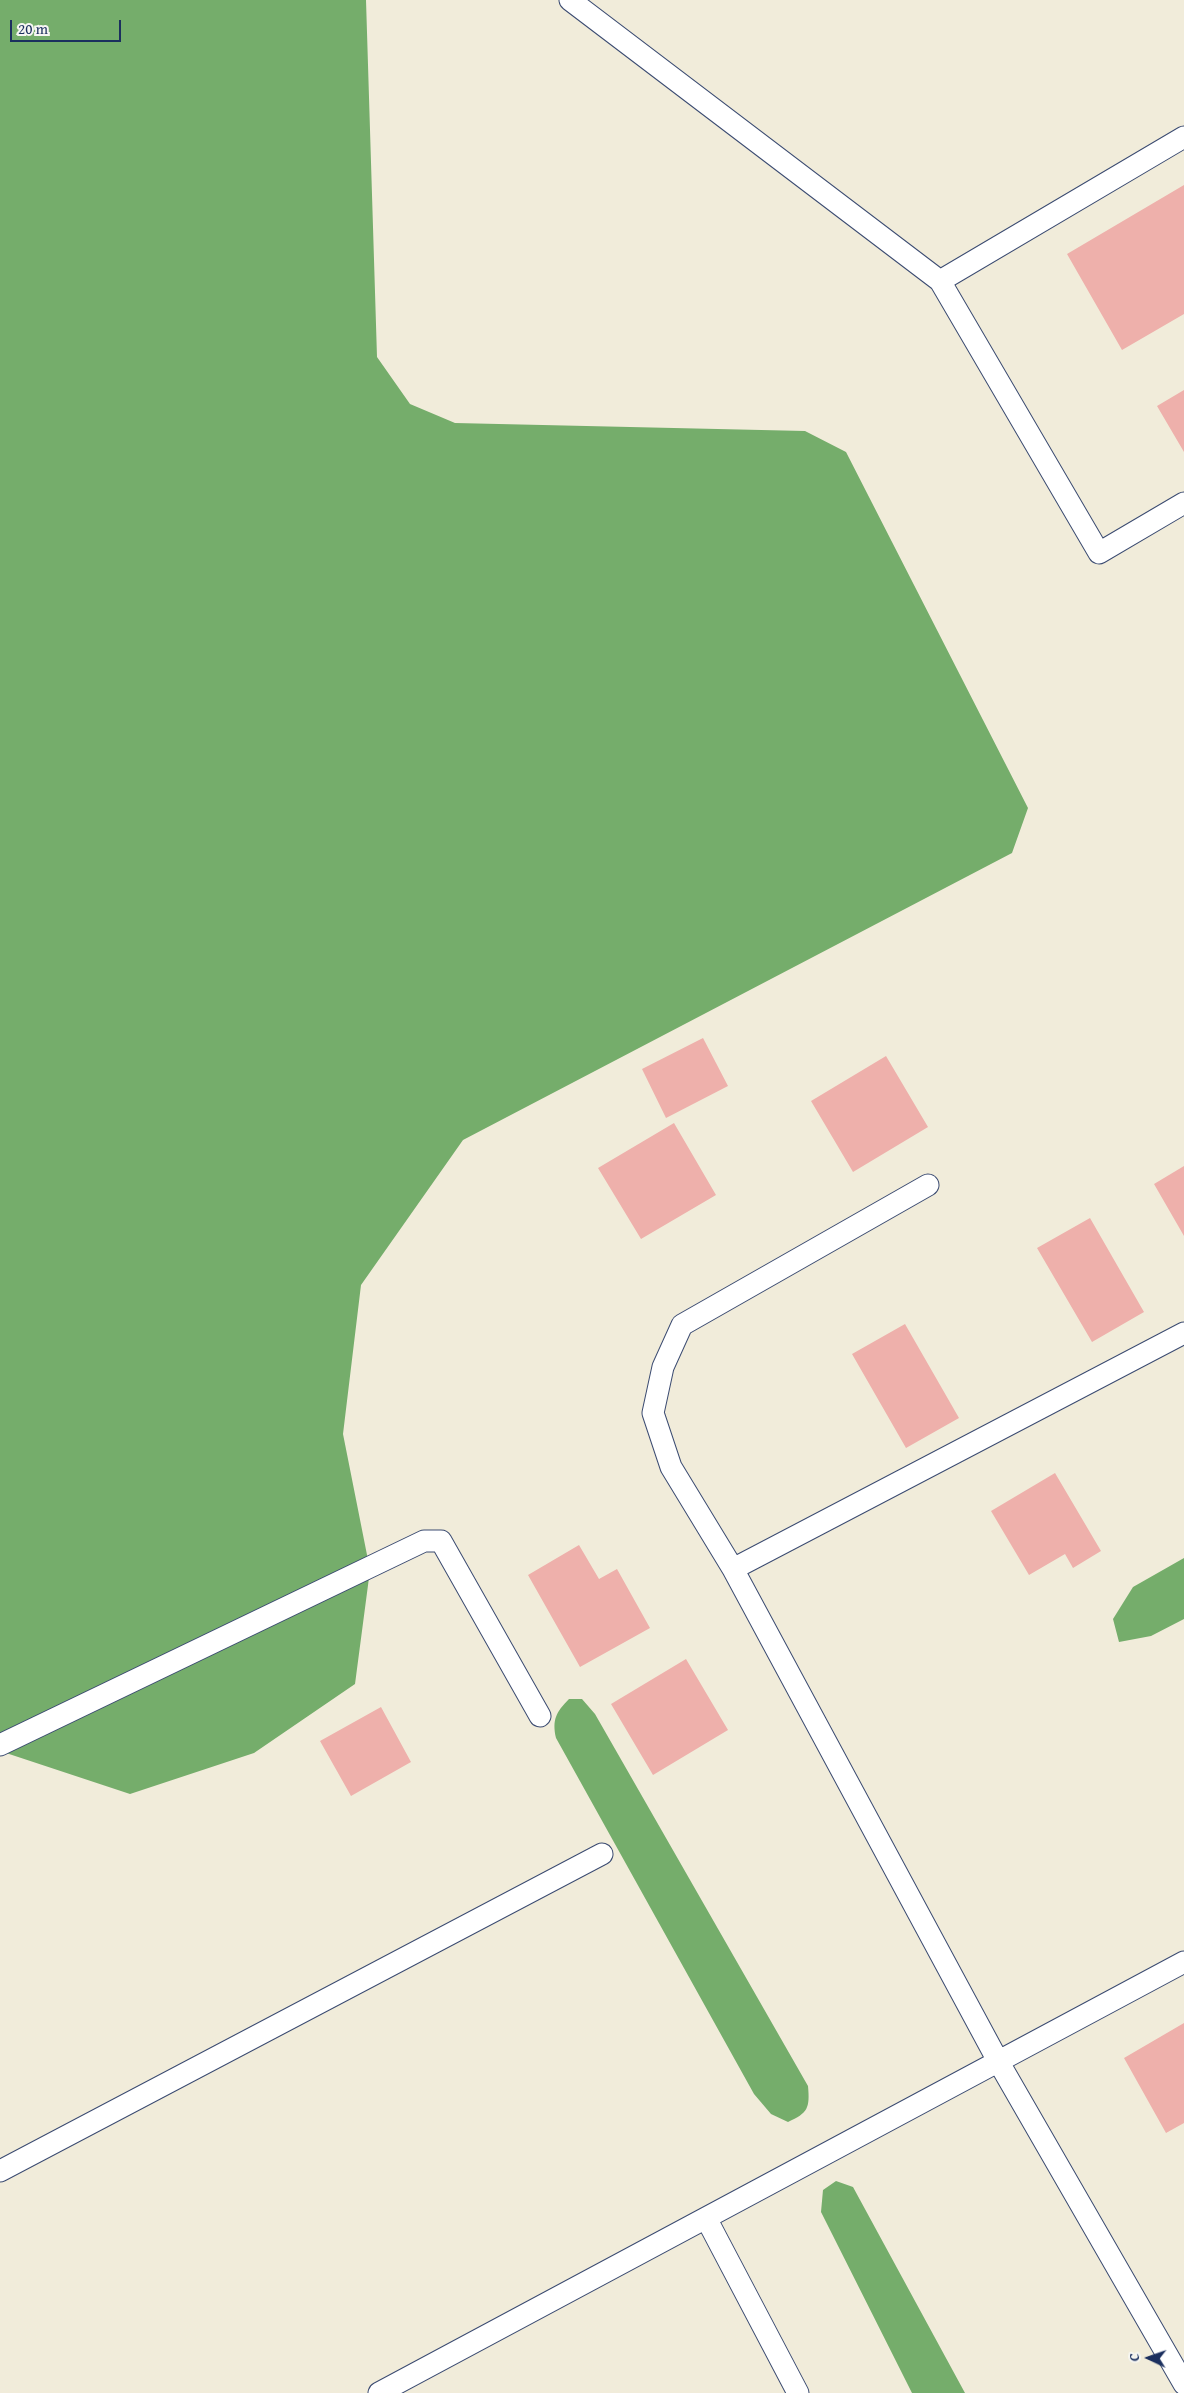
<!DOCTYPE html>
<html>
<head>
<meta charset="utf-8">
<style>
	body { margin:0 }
	#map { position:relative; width:1184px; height:2393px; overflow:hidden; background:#f1ecda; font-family:"Gentium Book Plus",serif }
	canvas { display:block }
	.north { position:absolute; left:1124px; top:2333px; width:50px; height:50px; -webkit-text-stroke:4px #f6f6f2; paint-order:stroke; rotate:273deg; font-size:14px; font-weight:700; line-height:20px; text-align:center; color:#1b2f5e }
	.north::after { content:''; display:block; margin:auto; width:18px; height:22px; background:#1b2f5e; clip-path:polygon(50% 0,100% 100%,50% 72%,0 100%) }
	.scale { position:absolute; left:10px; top:20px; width:111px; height:22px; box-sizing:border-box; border:2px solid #1b2f5e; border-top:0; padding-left:6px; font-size:15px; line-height:18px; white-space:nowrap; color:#1b2f5e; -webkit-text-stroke:4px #f6f6f2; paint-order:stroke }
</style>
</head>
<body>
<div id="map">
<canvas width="1184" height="2393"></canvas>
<div class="north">С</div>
<div class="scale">20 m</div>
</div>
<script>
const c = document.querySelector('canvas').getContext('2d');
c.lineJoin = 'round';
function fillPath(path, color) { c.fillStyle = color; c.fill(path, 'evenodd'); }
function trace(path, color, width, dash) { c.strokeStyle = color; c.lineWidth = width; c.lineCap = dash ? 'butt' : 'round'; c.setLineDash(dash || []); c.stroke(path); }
const forest = new Path2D(`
	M0 0H366L377 357 410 404 455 423 805 431 846 452 1028 808 1012 853 463 1140 361 1285 343 1434 370 1570 355 1684 254 1753 130 1794 0 1751Z
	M1184 1558V1619L1151 1636 1119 1642 1113 1619 1133 1587Z
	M569 1699H582L595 1714 808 2086C810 2108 808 2113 788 2122L771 2114 754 2094 556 1738C552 1720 556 1712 569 1699Z
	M836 2181 853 2187 965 2393H912L821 2212 823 2190Z`);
const building = new Path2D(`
	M1184 185V314L1122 350 1067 254Z
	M1184 390V452L1157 406Z
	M703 1038 728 1086 666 1118 642 1069Z
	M886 1056 928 1127 853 1172 811 1101Z
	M674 1123 716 1195 641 1239 598 1168Z
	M1184 1166V1236L1154 1184Z
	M1090 1218 1144 1312 1092 1342 1037 1248Z
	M905 1324 959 1418 906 1448 852 1354Z
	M1055 1473 1101 1551 1073 1568 1065 1554 1029 1575 991 1511Z
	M579 1545 599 1579 617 1569 650 1628 580 1667 528 1575Z
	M686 1659 728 1730 653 1775 611 1704Z
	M381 1707 411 1762 351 1796 320 1741Z
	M1184 2023V2123L1166 2133 1124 2058Z`);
const lane = new Path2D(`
	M570 0 940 281
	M1184 137 940 281 1099 553 1184 503
	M928 1185 682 1325 663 1367 653 1413 671 1467 733 1569 998 2061 1184 2384
	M733 1569 1184 1333
	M0 1745 424 1541H441L540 1716
	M0 2171 602 1854
	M706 2218 798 2393
	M379 2393 1184 1962`);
fillPath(forest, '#75ad6b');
fillPath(building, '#eeb0ab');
trace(lane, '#3b4b71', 23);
trace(lane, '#fff', 21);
</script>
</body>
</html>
